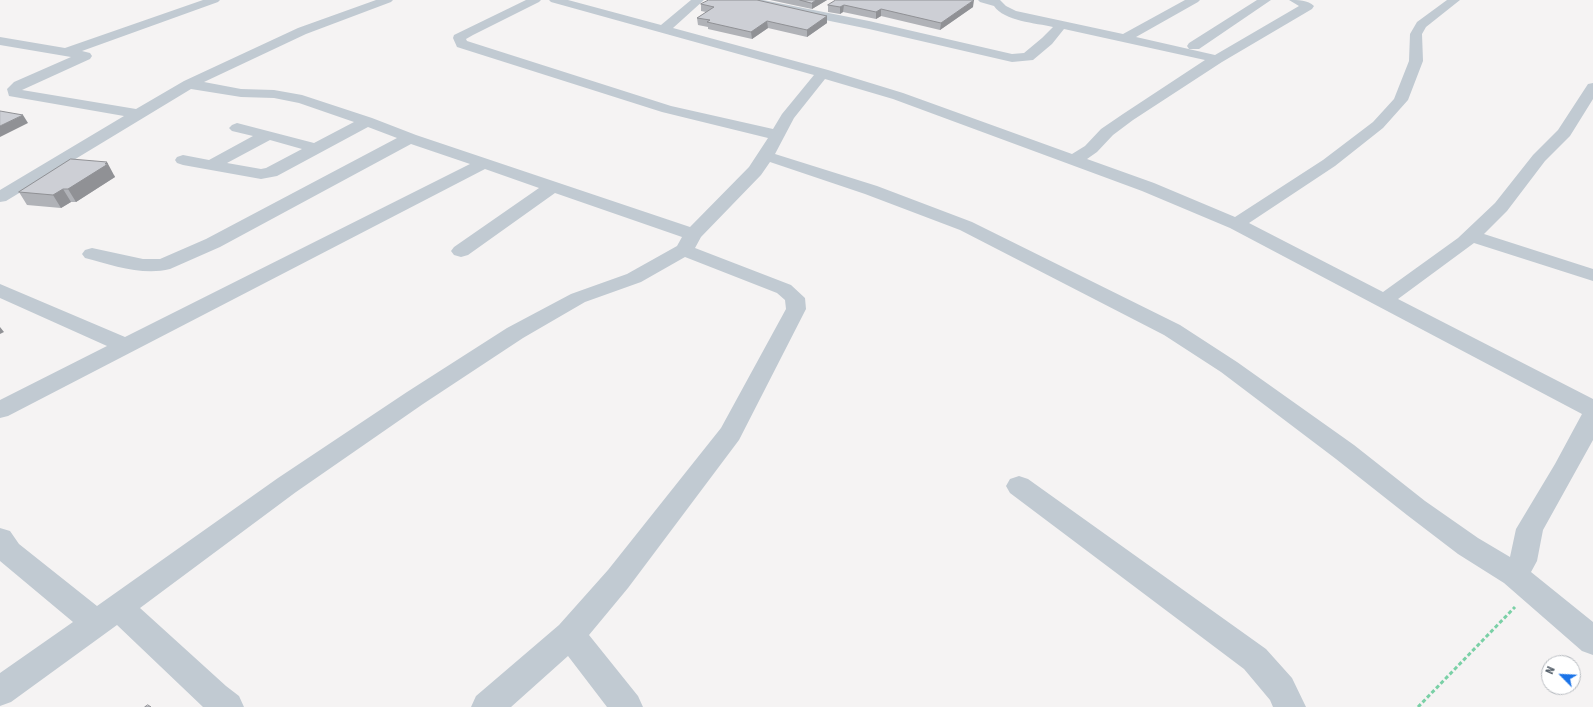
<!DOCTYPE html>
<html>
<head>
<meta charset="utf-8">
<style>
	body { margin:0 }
	#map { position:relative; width:1593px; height:707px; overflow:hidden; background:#f5f3f3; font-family:"Source Sans 3",sans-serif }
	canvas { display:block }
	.north { position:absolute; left:1541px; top:655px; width:40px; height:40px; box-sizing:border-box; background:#fff; border:1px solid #b7bbc0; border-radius:50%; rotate:294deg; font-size:11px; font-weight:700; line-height:16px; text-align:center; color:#4a5661 }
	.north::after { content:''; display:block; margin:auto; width:14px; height:18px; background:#1a73e8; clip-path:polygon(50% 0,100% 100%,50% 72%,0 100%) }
</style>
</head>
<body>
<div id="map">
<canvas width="1593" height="707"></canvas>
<div class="north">N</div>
</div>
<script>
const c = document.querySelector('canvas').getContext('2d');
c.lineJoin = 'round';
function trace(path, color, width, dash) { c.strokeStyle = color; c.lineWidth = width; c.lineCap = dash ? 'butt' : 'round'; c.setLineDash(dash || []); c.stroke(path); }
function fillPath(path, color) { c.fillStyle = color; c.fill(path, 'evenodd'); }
const path = new Path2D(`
	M1418 707 1515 607`);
const minor = new Path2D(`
	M203 0H220L218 2 82 51 90 53 92 56 90 59 22 90 136 109 184 81 298 28 376 0H393L391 2 306 34 204 82 241 89 274 90 302 95 372 118 416 135 690 227 749 167 768 138 662 112 457 47 453 38 454 35 526 0H541L539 2 473 35 466 39 467 41 671 106 773 129 782 114 814 75 551 2 549 0H568L661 25 691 0H704L673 28 828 70 903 93 1072 154 1085 146 1101 129 1123 114 1205 60 1064 29 1052 44 1033 60 1012 62 869 29 747 4 743 2 741 0H763L869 21 1012 54 1024 53 1042 38 1053 27C1036 23 1004 21 994 6L980 2 978 0H1000L1006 6 1016 11 1123 34 1185 0H1200L1198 2 1136 37 1215 55 1299 6 1289 0C1298 0 1308 0 1314 6L1312 9 1222 62 1133 120 1113 135 1097 152 1087 159 1154 183 1235 217 1323 160 1373 122 1394 99 1409 61 1410 34 1417 22 1447 0H1460L1426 27 1422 34 1423 61 1408 100 1383 128 1335 166 1249 223 1383 292 1458 238 1495 203 1533 155 1558 130 1588 84 1593 83V99L1570 136 1545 161 1507 211 1484 234 1593 269V281L1474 243 1398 299 1593 399V440L1543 530 1537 561 1531 572 1593 622V655L1582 651 1504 583 1458 554 1407 515 1336 459 1221 372 1164 335 960 230 865 194 770 162 761 175 701 237 695 248 791 285 805 298 806 309 739 440 628 588 589 635 638 696 643 707H607L568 656 511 707H471L476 696 559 625 608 570 721 428 786 309 785 300 777 293 685 257 641 282 585 302 523 338 423 404 296 492 140 608 226 686 239 696 244 707H203L117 625 11 702 0 706V673L73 622 0 561V528L10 531 19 544 97 606 278 478 407 392 507 328 571 294 627 274 677 246 682 237 555 193 468 255 461 257 454 255 451 251 454 247 539 188 485 169 8 416 0 418V400L107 346 0 298V284L125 337 470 164 411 144 220 247 170 269C143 276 111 265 85 258L82 254 85 250 92 248 143 259H160L206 239 397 138 368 127 277 176 261 179 183 165 177 163 175 160 177 157 183 155 209 160 253 136 232 131 229 128 232 125 237 123 314 143 354 122 299 103 274 98 241 97 191 89 6 201 0 202V190L124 116 9 96 7 89 14 82 71 57 0 45V37L65 48ZM825 79 893 99 1142 191 1230 228 1582 414 1555 464 1516 529 1510 557 1478 538 1425 501 1354 445 1237 362 1180 325 972 222 877 186 775 154 794 118ZM270 140 302 149 266 168 261 169 227 163Z
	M1257 0H1271L1199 49H1189L1187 46 1189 43Z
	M1019 476 1028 479 1266 649 1292 678 1306 707H1273L1270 700 1244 669 1010 493 1006 486 1010 479Z`);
const wall = new Path2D(`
	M770 0H827L812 9Z
	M836 0 973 7 940 30 881 16 876 19 843 12 840 14 828 12V5Z
	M701 4 827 16V23L807 37 768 28 752 39 708 29V27L698 25 697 18 706 12 701 11Z
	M114 175 115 177 76 202H71L61 208 27 205 19 192Z`);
const shadedWall = new Path2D(`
	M816 0H827L812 9V3Z
	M974 0 973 7 940 30 941 23Z
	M844 5 843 12 840 14V7Z
	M881 9V16L876 19V12Z
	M827 16V23L807 37V30Z
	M767 21 768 28 752 39 751 32Z
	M23 115 28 123 0 137V126Z
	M107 162 115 177 76 202 68 189Z
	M63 189 71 202 61 208 53 195Z
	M0 327 4 332 0 334Z`);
const building = new Path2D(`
	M709 0H757L827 16 807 30 767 21 751 32 707 22 710 20 697 18 714 7 701 4Z
	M800 0H816L812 3Z
	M836 0H974L941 23 881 9 876 12 844 5 840 7 828 5Z
	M0 111 23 115 0 126Z
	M71 159 107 162 105 164H108L68 189H63L53 195 19 192Z
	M148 705 151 707H145Z`);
trace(path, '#7ad0a6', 3, [4, 2.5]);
fillPath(minor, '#c1cad2');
fillPath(wall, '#b0b2b7');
fillPath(shadedWall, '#909195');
fillPath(building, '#cdcfd5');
trace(building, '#909195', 1);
</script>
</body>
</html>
